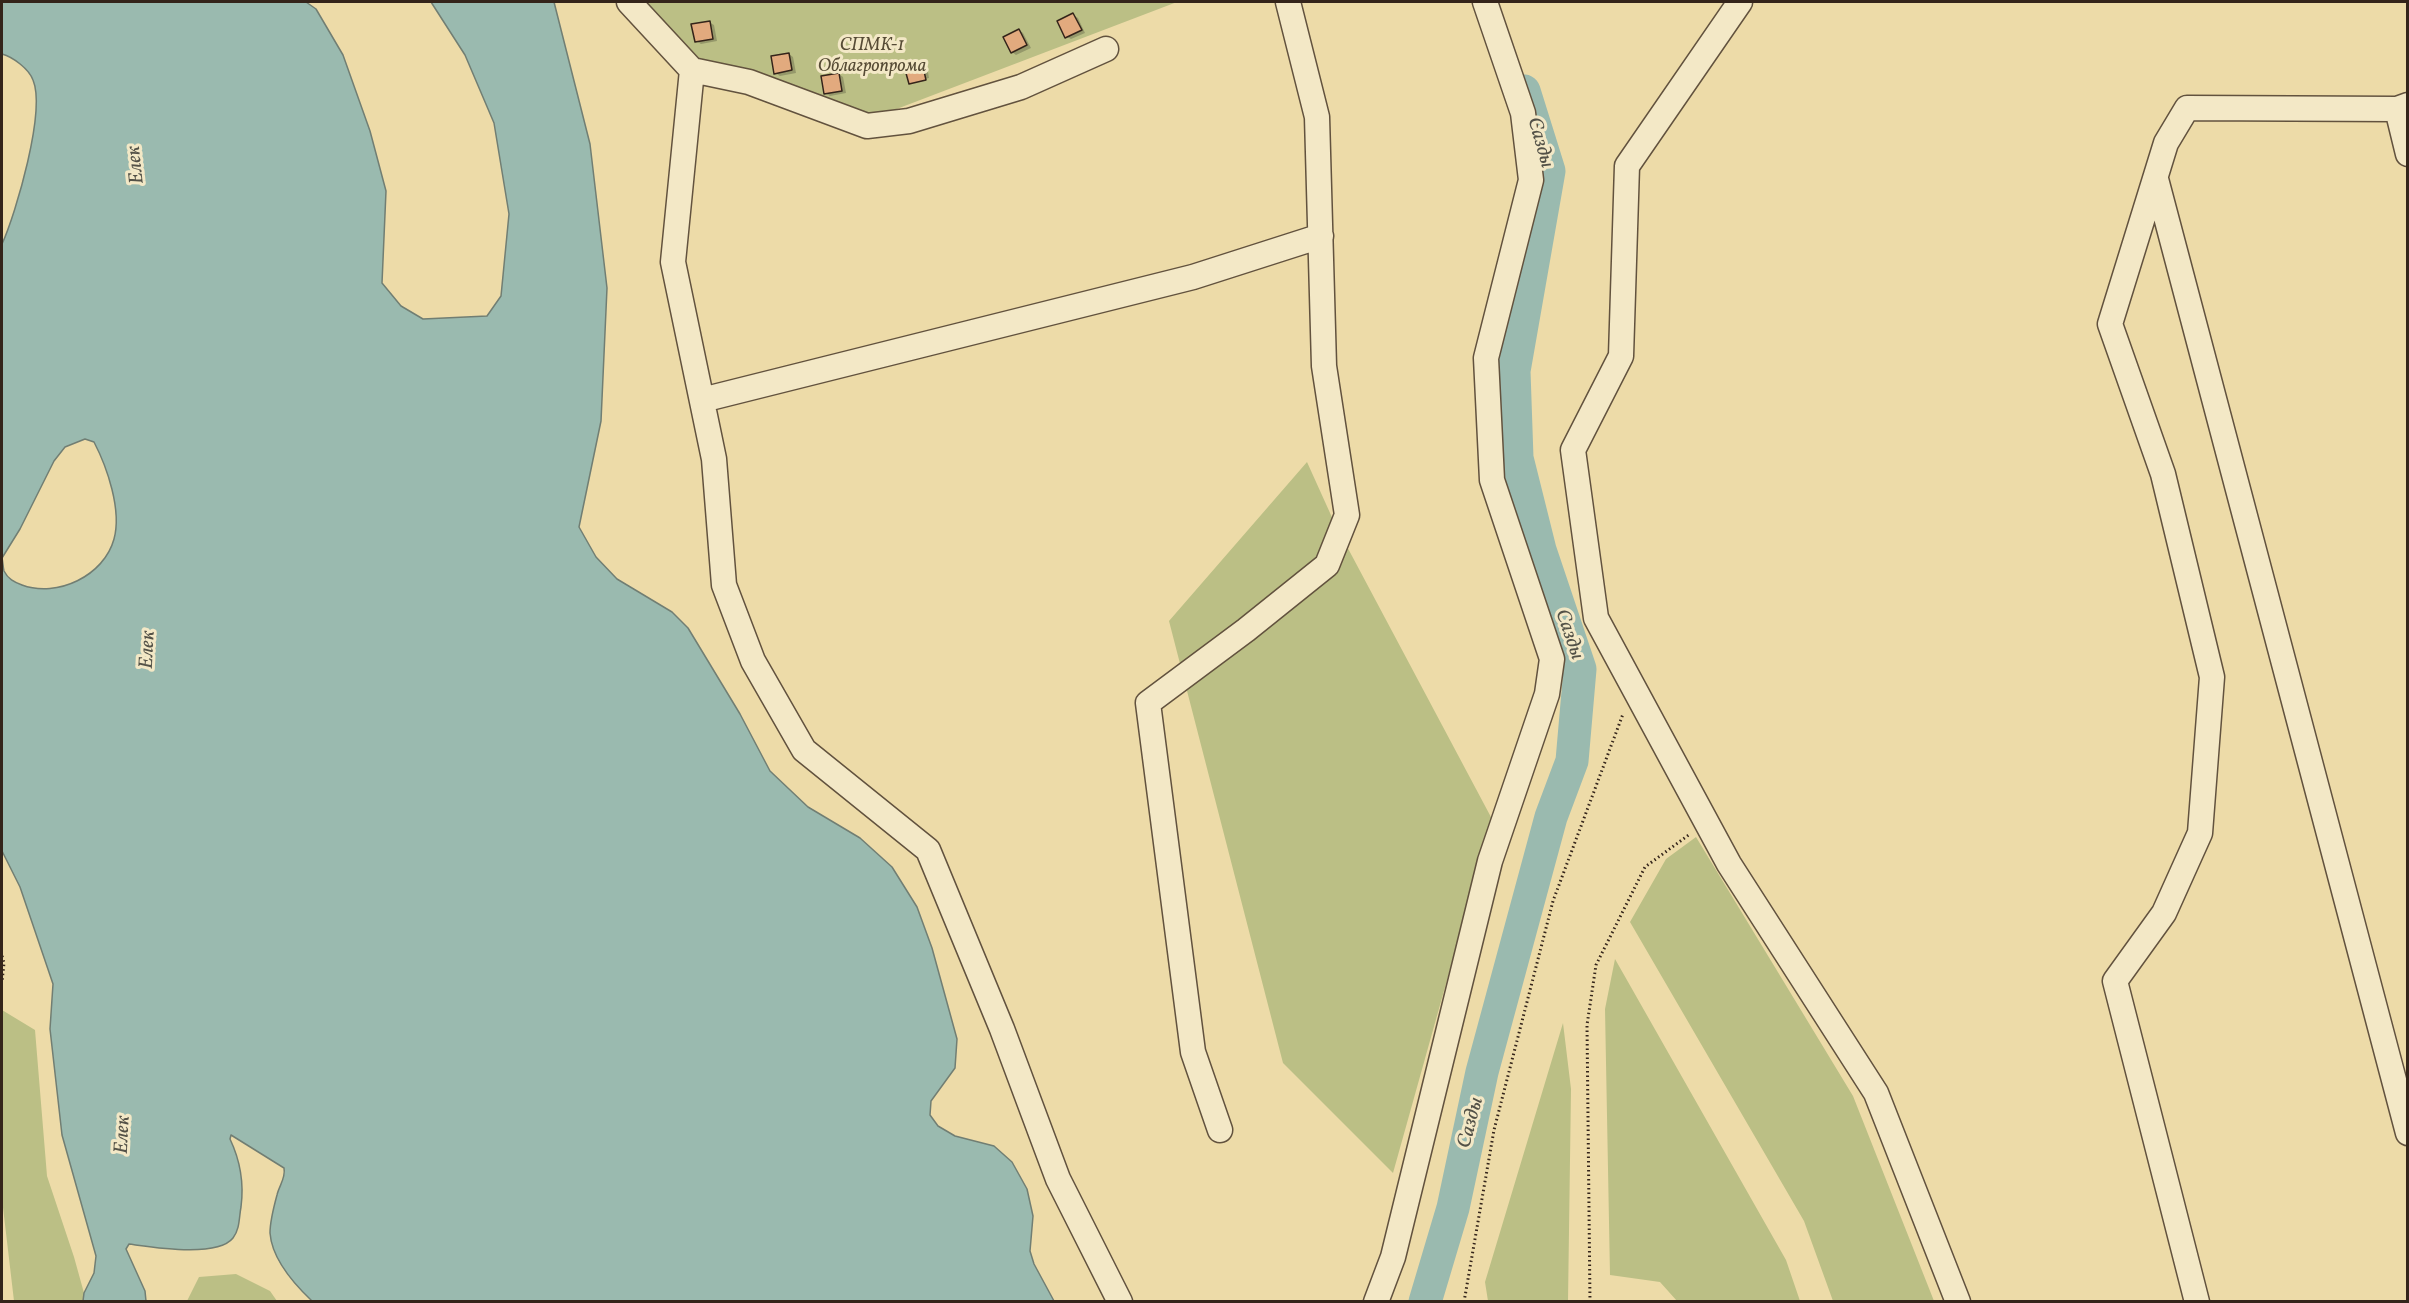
<!DOCTYPE html>
<html>
<head>
<meta charset="utf-8">
<style>
	body { margin:0 }
	#map { position:relative; width:2409px; height:1303px; overflow:hidden; background:#eddba8; font-family:Vollkorn,serif }
	canvas { display:block }
	.frame { position:absolute; inset:0; border:3px solid #34241a; pointer-events:none }
</style>
</head>
<body>
<div id="map">
<canvas width="2409" height="1303"></canvas>
<div class="frame"></div>
</div>
<script>
const c = document.querySelector('canvas').getContext('2d');
c.lineJoin = 'round';
function fillPath(path, color) { c.fillStyle = color; c.fill(path, 'evenodd'); }
function trace(path, color, width, dash) { c.strokeStyle = color; c.lineWidth = width; c.lineCap = dash ? 'butt' : 'round'; c.setLineDash(dash || []); c.stroke(path); }
function write(font, color, halo, rows, align = 'center') {
  c.font = font + ' Vollkorn,serif'; c.lineWidth = 6; c.setLineDash([]); c.textBaseline = 'middle'; c.strokeStyle = halo; c.fillStyle = color; for (const [text, x, y, turn = 0] of rows) {
    c.save(); c.translate(x, y); c.rotate((+turn || 0) * Math.PI / 180); c.textAlign = isNaN(turn) ? turn : align; if (halo) c.strokeText(text, 0, 0); c.fillText(text, 0, 0); c.restore();
  }
}
const green = new Path2D(`
	M645 2H1177L873 118 700 59Z
	M1307 462 1335 524 1492 819 1393 1173 1283 1063 1169 621Z
	M1696 837 1853 1096 1934 1301H1833L1804 1221 1630 922 1666 859Z
	M1615 959 1786 1260 1800 1301H1677L1660 1282 1610 1275 1605 1009Z
	M2 1010 35 1030 47 1176 74 1257 84 1293 83 1301H14L2 1199Z
	M1563 1023 1571 1089 1568 1301H1488L1485 1282Z
	M236 1274 270 1291 277 1301H187L199 1277Z`);
const water = new Path2D(`
	M2 2H306L316 9 343 55 370 131 386 191 382 283 401 306 423 319 487 316 501 296 509 214 494 123 465 55 431 2H554L590 144 607 288 601 421 579 527 596 557 617 579 672 612 688 628 740 714 770 771 808 807 860 838 892 867 917 907 932 948 957 1039 955 1068 931 1101 930 1115 938 1126 955 1136 994 1146 1012 1162 1027 1189 1033 1216 1030 1251 1034 1264 1054 1301H312C294 1284 272 1260 270 1233 270 1222 274 1206 277 1195 279 1186 286 1178 284 1168L231 1135 230 1139C240 1160 244 1184 241 1207 239 1217 240 1229 233 1238 217 1258 152 1247 129 1244L126 1249 145 1291 146 1301H83L84 1293 94 1273 96 1256 62 1135 50 1029 53 984 20 887 2 851V244C16 213 46 111 33 80 29 69 13 57 2 54ZM85 439 94 442C107 467 122 510 114 539 104 576 57 598 22 585 14 582 8 579 4 571 3 567 3 562 2 558L20 529 54 461 65 447Z`);
const shadow = new Path2D(`
	M1073 15 1078 18 1085 33 1071 39 1067 37Z
	M709 22 714 25 717 41 701 44 696 41Z
	M1019 30 1023 33 1031 48 1016 55 1012 52Z
	M789 54 793 57 796 73 780 76 775 73Z
	M922 63 927 66 929 78 912 82V84L910 83Z
	M839 74 843 77 846 93 830 96 825 93Z`);
const river = new Path2D(`
	M1425 1302 1453 1208 1482 1072 1551 817 1572 761 1580 669 1540 550 1517 458 1514 371 1549 171 1524 91`);
const building = new Path2D(`
	M1073 13 1082 30 1065 38 1057 21Z
	M710 21 713 39 695 42 691 24Z
	M1019 29 1027 45 1011 53 1003 37Z
	M789 53 792 70 774 74 771 56Z
	M922 62 926 80 909 84 904 66Z
	M839 73 842 91 824 94 821 76Z`);
const path = new Path2D(`
	M2 956 4 963 2 982
	M1464 1302 1494 1130 1553 901 1623 714
	M1590 1302 1587 1025 1596 965 1645 867 1690 834`);
const minor = new Path2D(`
	M629 2 692 70 673 262 714 459 724 585 753 661 804 750 928 850 1002 1029 1058 1179 1120 1302
	M1740 2 1627 166 1621 356 1573 450 1596 618 1729 864 1876 1093 1958 1302
	M692 70 749 82 867 126 909 121 1021 87 1106 49
	M2397 109 2408 154
	M2156 179 2408 1133
	M702 400 1193 277 1321 236
	M1220 1130 1193 1052 1148 703 1246 630 1327 565 1347 515 1324 366 1317 117 1288 2
	M1376 1302 1393 1257 1490 861 1547 694 1552 659 1492 480 1486 358 1531 180 1523 113 1485 2
	M2197 1302 2115 981 2164 913 2200 833 2212 677 2163 474 2110 324 2166 143 2187 108 2397 109 2408 105`);
const parkNames = [
	["СПМК-1",872,47],
	["Облагропрома",872,68]
];
const waterNames = [
	["Сазды",1539,143,74],
	["Елек",137,165,-96],
	["Сазды",1568,635,71],
	["Елек",149,650,-87],
	["Сазды",1472,1123,-75],
	["Елек",124,1135,-87]
];
fillPath(green, '#bbbf85');
fillPath(water, '#9abaaf');
trace(water, '#717e73', 1.5);
fillPath(shadow, '#0003');
trace(river, '#9abaaf', 33);
fillPath(building, '#e2aa7e');
trace(building, '#34241a', 1.5);
trace(minor, '#62523e', 27);
trace(path, '#34241a', 3, [1.5, 3]);
trace(minor, '#f3e8c6', 24);
write('italic 18px', '#564b35', '#f3e8c6', parkNames);
write('italic 20px', '#535147', '#f3e8c6', waterNames);
</script>
</body>
</html>
